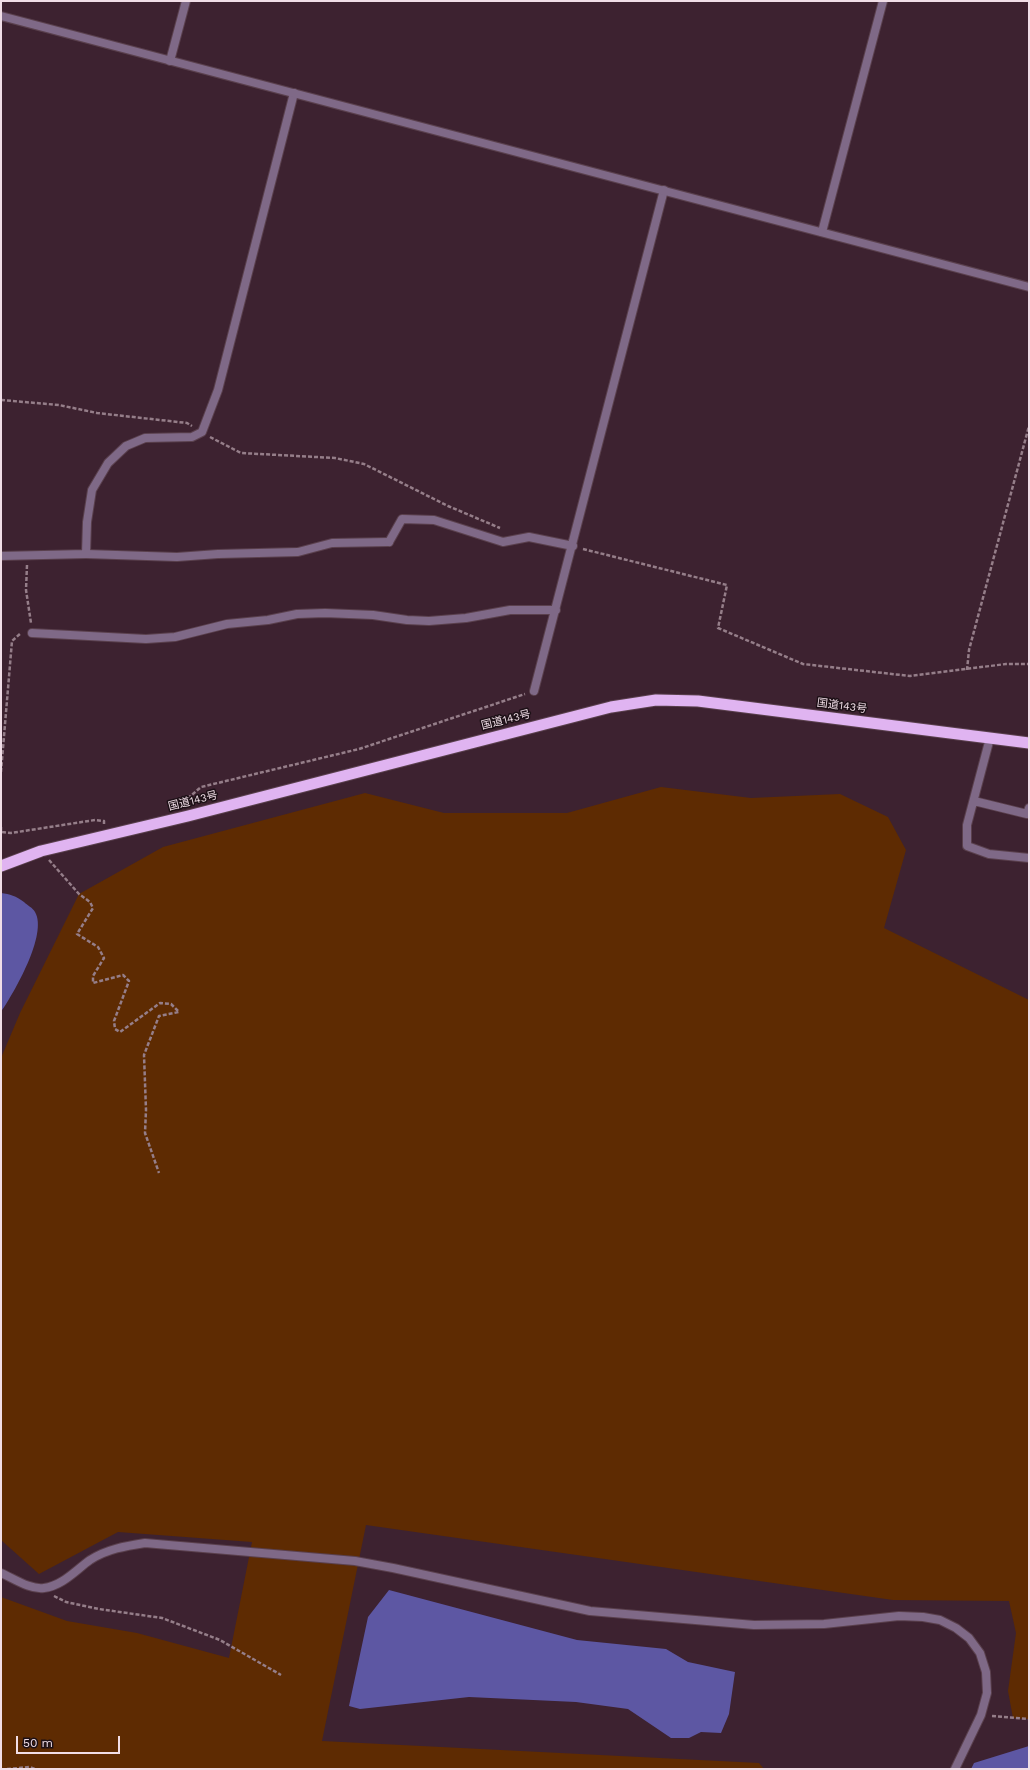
<!DOCTYPE html>
<html>
<head>
<meta charset="utf-8">
<style>
	body { margin:0 }
	#map { position:relative; width:1030px; height:1770px; overflow:hidden; background:#3d2230; font-family:"Work Sans",sans-serif }
	canvas { display:block }
	.frame { position:absolute; inset:0; border:2px solid #f1dee7; pointer-events:none }
	.scale { position:absolute; left:16px; top:1736px; width:104px; height:18px; box-sizing:border-box; border:2px solid #f1dee7; border-top:0; padding-left:5px; font-size:12px; line-height:14px; white-space:nowrap; color:#f1dee7; -webkit-text-stroke:3px #1c1016; paint-order:stroke }
</style>
</head>
<body>
<div id="map">
<canvas width="1030" height="1770"></canvas>
<div class="frame"></div>
<div class="scale">50 m</div>
</div>
<script>
const c = document.querySelector('canvas').getContext('2d');
c.lineJoin = 'round';
function fillPath(path, color) { c.fillStyle = color; c.fill(path, 'evenodd'); }
function trace(path, color, width, dash) { c.strokeStyle = color; c.lineWidth = width; c.lineCap = dash ? 'butt' : 'round'; c.setLineDash(dash || []); c.stroke(path); }
function write(font, color, halo, rows, align = 'center') {
  c.font = font + ' "Work Sans","Noto Sans JP",sans-serif'; c.lineWidth = 3; c.setLineDash([]); c.textBaseline = 'middle'; c.strokeStyle = halo; c.fillStyle = color; for (const [text, x, y, turn = 0] of rows) {
    c.save(); c.translate(x, y); c.rotate((+turn || 0) * Math.PI / 180); c.textAlign = isNaN(turn) ? turn : align; if (halo) c.strokeText(text, 0, 0); c.fillText(text, 0, 0); c.restore();
  }
}
const green = new Path2D(`
	M661 787 751 798 840 794 888 817 906 850 884 928 1029 1000V1719L1013 1718 1008 1691 1016 1633 1009 1601 893 1600 366 1525 322 1741 759 1763 764 1769H1V1597L67 1621 137 1633 229 1658 252 1542 118 1532 39 1574 1 1540V1058L20 1013 79 894 163 847 365 793 444 813H567Z`);
const water = new Path2D(`
	M1 893C10 894 16 896 24 902 27 905 33 908 35 912 48 934 14 993 1 1012Z
	M389 1590 577 1640 666 1649 688 1662 735 1672 729 1714 721 1733 701 1732 689 1738H671L628 1709 576 1702 469 1697 360 1709 349 1706 368 1617Z
	M1029 1746V1769H971L974 1763Z`);
const path = new Path2D(`
	M1 400 59 405 97 413 187 423 192 426
	M210 437 241 453 335 458 364 464 448 506 500 528
	M583 549 727 585 718 628 803 664 910 676 1006 664H1029
	M27 565 26 590 31 623
	M967 670 969 650 1029 426
	M1 772 12 641 21 633
	M187 804V799L201 787 359 749 525 694
	M1 827V832L11 833 95 820 104 821V824
	M49 860 79 894 90 902 93 908 77 934 98 947 104 958 93 976V983L123 975 129 981 114 1021 115 1029 120 1032 160 1003 171 1004 179 1012 159 1016 144 1055 146 1110 145 1133 159 1173
	M54 1596 66 1602 99 1609 162 1618 220 1640 281 1675
	M992 1716 1029 1719
	M7 1769 30 1767 35 1769`);
const service = new Path2D(`
	M86 554 177 557 218 554 298 552 332 543 389 542`);
const minor = new Path2D(`
	M170 61 186 1
	M822 232 883 1
	M389 542 402 519 434 520 503 542 529 537 573 546
	M1 556 86 554 87 522 92 490 108 463 126 446 145 438 192 437 202 432 218 390 294 93
	M32 633 146 639 175 637 227 624 268 620 297 614 325 613 373 615 407 620 429 621 466 618 510 610H556
	M534 691 664 190
	M990 738 967 825V846L989 854 1029 858
	M974 801 1027 814 1029 808`);
const tertiary = new Path2D(`
	M1 16 1029 287
	M1 1573C13 1578 30 1590 44 1588 62 1586 76 1570 90 1560 107 1549 126 1546 145 1543L355 1561 393 1568 590 1611 754 1625 824 1624 899 1616 923 1617 940 1620 956 1628 969 1638 980 1653 986 1672 987 1693 981 1715 955 1769`);
const trunk = new Path2D(`
	M1 866 41 851 188 816 611 707 656 700 698 701 1029 743`);
const streetNames = [
	["国道143号",842,706,7],
	["国道143号",506,720,-14],
	["国道143号",193,801,-14]
];
fillPath(green, '#5e2b02');
fillPath(water, '#5d57a3');
trace(service, '#5a404d', 10);
trace(minor, '#5a404d', 10);
trace(tertiary, '#5a404d', 10);
trace(trunk, '#5a404d', 13);
trace(path, '#957e89', 2.5, [4, 2]);
trace(service, '#7f6987', 8);
trace(minor, '#7f6987', 8);
trace(tertiary, '#7f6987', 8);
trace(trunk, '#e0b4f1', 11);
write('11px', '#f1dee7', '#1c1016', streetNames);
</script>
</body>
</html>
